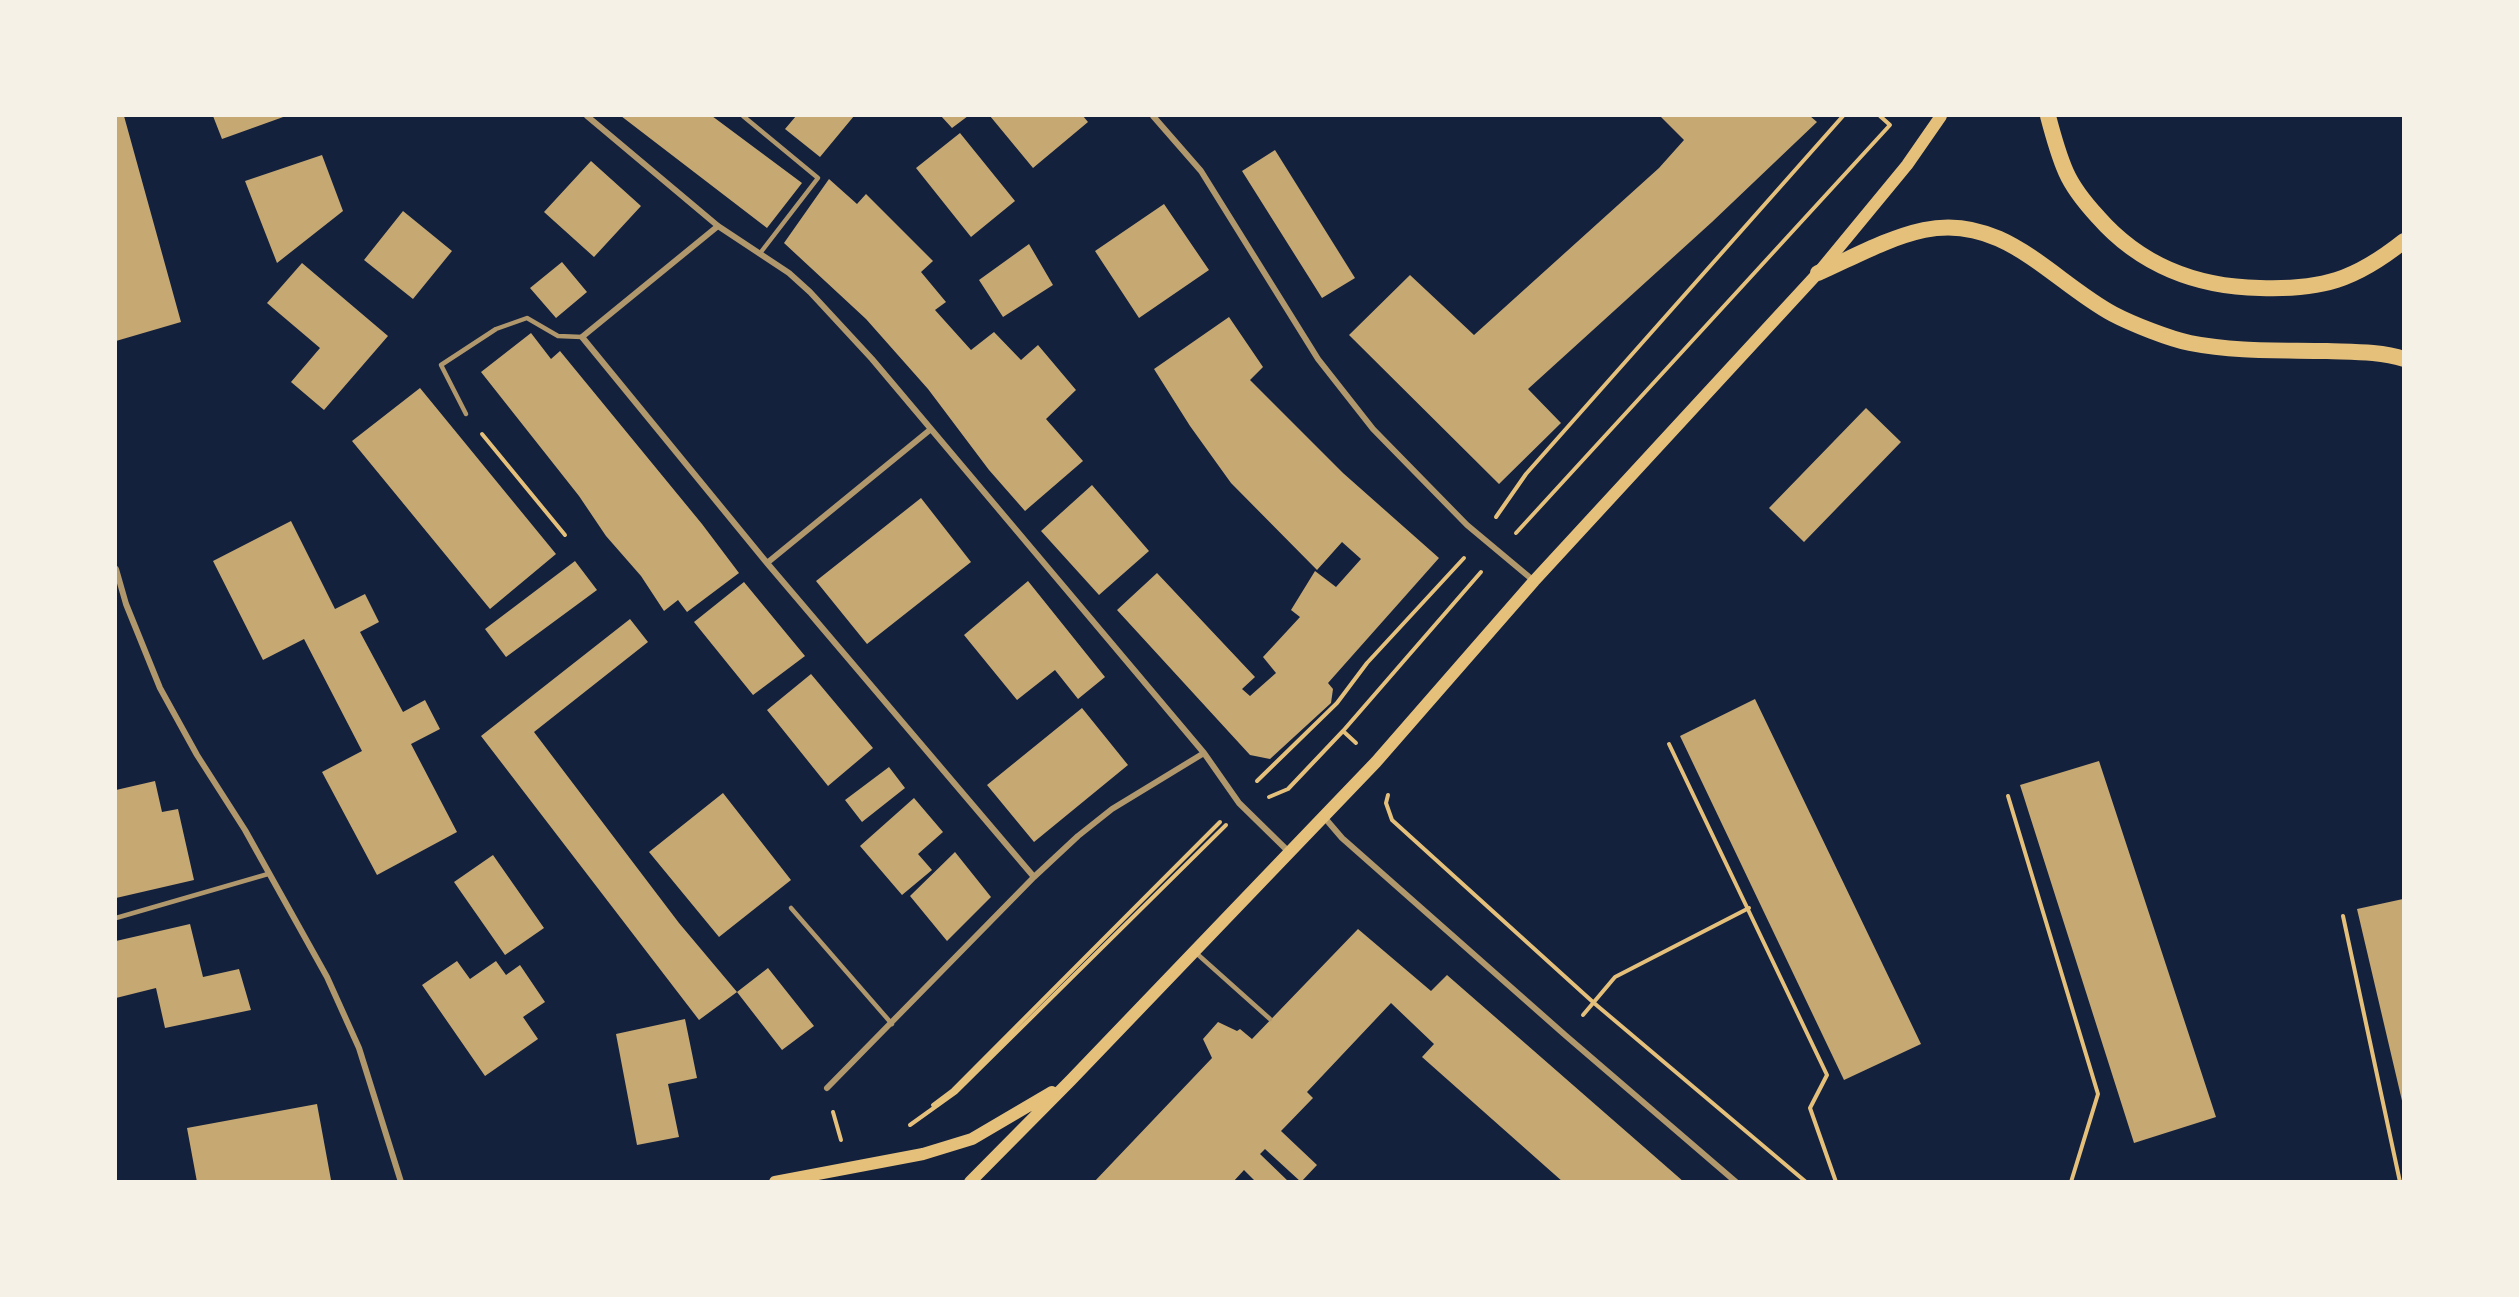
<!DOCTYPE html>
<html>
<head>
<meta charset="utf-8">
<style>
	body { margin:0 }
	#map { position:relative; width:2519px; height:1297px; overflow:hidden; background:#14213d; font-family:Commissioner,sans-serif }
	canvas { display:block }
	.frame { position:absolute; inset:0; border:117px solid #f6f1e7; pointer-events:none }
</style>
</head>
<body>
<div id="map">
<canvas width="2519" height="1297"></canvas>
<div class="frame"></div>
</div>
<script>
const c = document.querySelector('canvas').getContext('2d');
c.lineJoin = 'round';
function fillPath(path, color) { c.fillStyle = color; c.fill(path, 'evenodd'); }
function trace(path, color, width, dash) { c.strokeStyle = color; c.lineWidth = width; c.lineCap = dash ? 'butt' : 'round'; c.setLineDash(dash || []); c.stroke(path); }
const building = new Path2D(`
	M116 116H124L181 322 116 341Z
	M213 116H286L222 139Z
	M621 116H712L802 183 767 228Z
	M796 116H854L820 157 785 129Z
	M941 116H968L952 128Z
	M990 116H1083L1088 122 1033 168Z
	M1660 116H1810L1817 122 1712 222 1528 389 1561 423 1499 484 1349 335 1410 275 1474 335 1659 168 1684 140Z
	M960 133 1015 201 971 237 916 168Z
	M1275 150 1355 278 1322 298 1242 171Z
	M322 155 343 211 277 263 245 181Z
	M591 161 641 206 594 257 544 212Z
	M829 179 857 204 866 194 933 261 921 272 946 302 935 310 971 350 994 332 1021 360 1038 345 1076 390 1046 419 1083 461 1025 511 989 470 928 389 866 319 784 243Z
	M1164 204 1209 270 1139 318 1095 251Z
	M403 211 452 251 413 299 364 260Z
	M1029 244 1053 285 1003 317 979 280Z
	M562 262 587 292 556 318 530 288Z
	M302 263 388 336 324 410 291 382 320 348 267 303Z
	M1229 317 1263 367 1250 380 1343 473 1439 558 1328 683 1333 689 1331 703 1270 759 1250 755 1117 610 1157 573 1255 677 1242 689 1250 696 1276 673 1263 657 1300 617 1291 610 1315 571 1336 587 1361 559 1342 542 1317 570 1231 483 1190 426 1154 369Z
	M531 333 551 359 560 351 702 524 739 573 687 612 678 600 664 611 641 576 606 536 579 496 481 372Z
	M420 388 556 554 490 609 352 441Z
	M1866 408 1901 442 1804 542 1769 508Z
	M1092 485 1149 551 1099 595 1041 531Z
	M921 498 971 562 867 644 816 581Z
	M291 521 335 609 365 594 379 622 360 632 403 712 425 700 440 729 411 744 457 832 377 875 322 772 362 751 304 639 263 660 213 561Z
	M575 561 597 590 506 657 485 629Z
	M1028 581 1105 677 1078 699 1055 670 1017 700 964 635Z
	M744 582 805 656 753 695 694 622Z
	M630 619 648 642 534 732 679 923 737 992 699 1020 481 736Z
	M811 674 873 748 828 786 767 710Z
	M1755 699 1921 1044 1844 1080 1680 736Z
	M1082 708 1128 765 1034 842 987 785Z
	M2099 761 2216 1117 2134 1143 2020 785Z
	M889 767 905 788 862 822 845 800Z
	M155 781 162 812 178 809 194 880 116 898V790Z
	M723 793 791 880 719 937 649 852Z
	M914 798 943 832 918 854 932 870 902 895 860 846Z
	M955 852 991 897 947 941 910 896Z
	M493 855 544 928 505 955 454 882Z
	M2403 899V1105L2357 909Z
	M190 924 203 977 239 969 251 1010 165 1028 156 988 116 998V941Z
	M1358 929 1431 991 1447 975 1684 1182H1563L1422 1057 1434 1044 1391 1003 1307 1092 1313 1098 1281 1131 1317 1165 1301 1182 1265 1149 1260 1154 1289 1182H1256L1244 1170 1233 1182H1094L1212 1058 1203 1039 1218 1022 1237 1031 1240 1029 1252 1039Z
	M457 961 470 979 496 961 506 975 520 965 545 1002 523 1017 538 1039 485 1076 422 985Z
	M768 968 814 1026 782 1050 737 992Z
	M685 1019 697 1078 668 1084 679 1137 637 1145 616 1034Z
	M317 1104 331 1180 197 1182 187 1128Z`);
const path = new Path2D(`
	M482 434 565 535
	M1496 517 1526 474 1843 116
	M1516 533 1890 125 1880 116
	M1343 731 1356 743
	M1669 744 1827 1075 1810 1108 1836 1182
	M1257 781 1337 703 1367 663 1464 558
	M1388 795 1386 803 1392 820 1594 1003 1806 1182
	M2008 796 2098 1094 2071 1182
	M1269 797 1288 789 1343 731 1481 572
	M2343 916 2400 1182
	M1583 1015 1615 977 1749 908
	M933 1105 953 1090 1220 822
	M833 1112 841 1140
	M910 1125 956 1092 1226 825`);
const service = new Path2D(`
	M743 116 818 178 761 252
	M466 414 441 365 496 329 527 318 558 336 582 337
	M791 908 892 1024
	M116 918 268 874
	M1195 952 1270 1019`);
const minor = new Path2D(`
	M587 116 718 226 789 273 810 292 872 359 1204 753 1239 803 1289 852
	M1153 116 1201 171 1318 359 1373 429 1467 525 1534 581
	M718 226 582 337 767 563 1034 877
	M767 563 931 429
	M116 569 126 604 160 688 197 755 245 830 327 977 359 1048 401 1182
	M1324 817 1342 838 1565 1035 1736 1182
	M827 1088 1034 877 1078 836 1112 809 1204 753`);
const secondary = new Path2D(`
	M775 1182 923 1154 972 1139 1052 1092
	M970 1182 1071 1080 1376 762 1534 581 1818 273 1907 165 1941 116`);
const trunk = new Path2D(`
	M2048 116C2053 135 2058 154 2066 172 2073 188 2086 204 2098 217 2140 265 2197 287 2260 288 2322 290 2355 280 2404 241
	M1818 273C1852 258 1887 238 1924 230 2003 213 2052 281 2113 314 2132 324 2170 339 2190 343 2235 352 2281 350 2327 351 2351 352 2380 351 2404 359`);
fillPath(building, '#c6a872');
trace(path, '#e5c07b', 4);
trace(service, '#b1986c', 4.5);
trace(minor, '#b1986c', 6);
trace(secondary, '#e5c07b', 12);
trace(trunk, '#e5c07b', 16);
</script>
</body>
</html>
